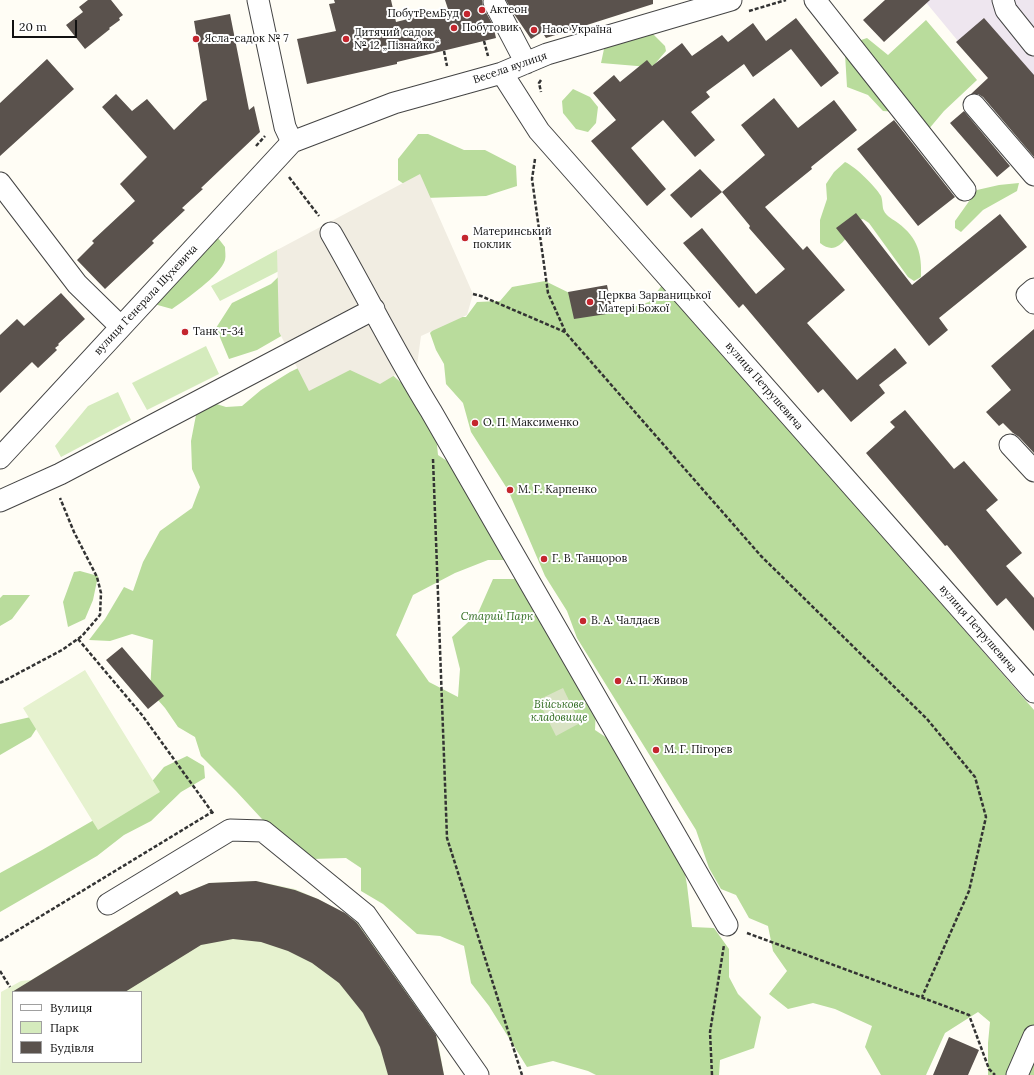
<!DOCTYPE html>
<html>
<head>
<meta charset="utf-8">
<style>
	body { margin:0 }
	#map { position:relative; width:1034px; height:1075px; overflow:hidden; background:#fffdf5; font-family:Lora,serif }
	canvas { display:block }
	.legend { position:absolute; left:12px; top:991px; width:130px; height:72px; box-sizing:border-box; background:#fff; border:1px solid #a0a0a0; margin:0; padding:5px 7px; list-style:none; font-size:12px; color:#111 }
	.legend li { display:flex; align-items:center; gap:8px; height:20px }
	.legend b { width:20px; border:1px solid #a0a0a0 }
	.scale { position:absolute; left:12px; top:20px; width:65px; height:18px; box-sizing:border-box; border:2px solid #111; border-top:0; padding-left:5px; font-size:12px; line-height:14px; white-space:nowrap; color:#111; -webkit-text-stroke:3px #fff; paint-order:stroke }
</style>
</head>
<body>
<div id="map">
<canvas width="1034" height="1075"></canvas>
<ul class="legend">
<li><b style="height:5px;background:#fff"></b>Вулиця</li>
<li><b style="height:11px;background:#d5ebbd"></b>Парк</li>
<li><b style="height:11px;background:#5a524d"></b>Будівля</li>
</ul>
<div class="scale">20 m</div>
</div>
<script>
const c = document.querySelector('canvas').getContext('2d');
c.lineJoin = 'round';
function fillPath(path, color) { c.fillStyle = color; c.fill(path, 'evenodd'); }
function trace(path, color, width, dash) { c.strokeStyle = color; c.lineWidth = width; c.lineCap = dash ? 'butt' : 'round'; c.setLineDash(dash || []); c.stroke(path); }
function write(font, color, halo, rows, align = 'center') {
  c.font = font + ' Lora,serif'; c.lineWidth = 4; c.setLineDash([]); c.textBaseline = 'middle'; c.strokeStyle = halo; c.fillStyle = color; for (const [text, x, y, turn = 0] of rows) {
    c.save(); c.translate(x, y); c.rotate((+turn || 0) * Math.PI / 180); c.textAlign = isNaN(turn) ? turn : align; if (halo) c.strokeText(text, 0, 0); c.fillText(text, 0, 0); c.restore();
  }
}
const industrial = new Path2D(`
	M924 0H1034V133Z`);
const green = new Path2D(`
	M280 249 281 270 220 301 211 286 277 250Z
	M206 346 219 374 147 410 132 383Z
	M118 392 131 420 61 457 55 446 88 406Z`);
const forest = new Path2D(`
	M926 20 977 80 944 111 928 130 898 112 883 111 868 95 847 87 845 54 861 40 867 38 888 55Z
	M642 31 653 34 665 46 666 51 654 65 649 67 601 63 604 49 612 41Z
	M573 89 590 97 598 107 596 123 588 132 576 129 563 113 562 101Z
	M418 134H428L464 150H485L516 166 517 186 486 196 425 198 398 180V159Z
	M845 162C856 167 875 186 881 196 883 201 882 207 884 211 886 216 894 220 898 223 918 238 922 254 921 277L914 281 908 277 869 223 863 219 855 221C849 235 838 258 820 243V220L827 199 826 184 834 172Z
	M1019 183 1017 191 983 210 961 232 955 228V221L977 190 999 185Z
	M211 229 225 247C225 251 226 256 225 260 220 276 186 299 172 309L154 304 165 271 184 242Z
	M301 255 283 335 257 350 229 359 216 328 232 303 271 284Z
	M545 281 594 305 623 310 649 302 663 284 1034 710V1075H988V1043L990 1022 978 1012 945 1033 926 1075H881L865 1047 872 1026 835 1009 813 1003 788 1009 769 994 787 971 773 951 768 926 749 918 736 895 721 889 709 868 696 830 577 638 567 611 545 576 508 490 471 432 463 403 446 384 444 364 436 350 430 333 444 317H466L477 302 500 301 512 287Z
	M321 357 380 364 414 394 436 435 438 455 459 469 506 560H488L455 573 413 595 396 635 429 682 458 697 460 669 452 637 478 613 493 579H519L596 706 595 730 619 746 675 818 687 885 692 927 714 928 729 949V977L738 994 761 1017 754 1048 720 1060 719 1075H596L588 1071 553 1061 527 1067 489 1006 471 983 464 946 440 936 417 934 383 904 361 891V868L346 858 312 859 274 832 236 791 201 756 195 737 178 727 165 708 150 691 153 640 132 634 110 641 89 640 105 619 124 587 133 591 143 562 160 531 192 508 200 487 192 469 191 441 196 415 210 402 226 407 242 406 261 390 290 372Z
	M80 571 98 576 93 600 85 619 68 627 63 602 74 572Z
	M3 595H30L12 619 0 626V598Z
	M35 716 40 723 31 737 0 755V724Z
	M187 756 204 766 205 778 181 792 151 821 124 835 97 856 0 912V873L42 850 144 791 164 767Z`);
const cemetery = new Path2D(`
	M563 688 580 723 556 736 538 700Z`);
const pitch = new Path2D(`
	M85 670 160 792 98 830 23 708Z
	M256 881 295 889 318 899 348 915 378 940 424 1005 438 1041 444 1075H0L1 992 21 981 31 980 177 891 180 895 209 883ZM13 992H141V1062H13Z`);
const plaza = new Path2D(`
	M420 174 473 294 467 315 421 336 417 365 405 369 380 384 350 370 309 391 279 332 277 250Z`);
const building = new Path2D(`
	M88 0H111L123 15 119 18 120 20 109 28 110 29 85 49 66 25 83 12 79 7Z
	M334 0H391L396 22 448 9 445 0H482L483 7 493 25 496 38 397 62V64L307 84 297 39 336 31 329 4 335 3Z
	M506 0H653V4L546 38 542 32 531 39 514 14Z
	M885 0H930L884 42 863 20Z
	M230 14 249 110 254 106 260 132 201 188 203 189 182 208 185 210 152 241 154 243 105 289 77 260 94 243 92 241 135 201 120 184 147 157 102 107 116 94 132 111 147 99 174 130 203 102 207 100 194 21Z
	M796 18 839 73 821 87 791 49 753 77 744 64 706 92 710 97 691 112 715 140 695 157 663 120 631 148 666 189 647 206 591 141 616 120 593 93 614 75 620 82 647 60 652 66 682 43 692 56 722 35 728 42 753 23 766 41Z
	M984 18 1034 75V157L983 97 978 94H971L988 78 956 42Z
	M47 59 74 89 0 156V103Z
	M774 98 798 128 834 100 857 130 811 167 812 169 765 207 803 250 807 246 845 290 807 323 857 380 895 348 907 363 879 385 885 393 851 422 823 389 818 393 743 304 739 308 683 243 702 228 756 294 785 269 749 228 750 226 722 192 765 155 741 125Z
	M964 111 1010 166 997 177 950 123Z
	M894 120 955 197 918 226 857 149Z
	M700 169 722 192 691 218 670 195Z
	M856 213 912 285 1000 214 1027 247 939 318 948 330 929 346 836 228Z
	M607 285 613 313 574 319 568 292Z
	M61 293 85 319 58 344 59 345 55 348 57 350 38 368 32 362 0 393V335L17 319 24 326Z
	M1034 329V453L1019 437 1013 433 1003 423 999 426 986 412 1011 390 991 366Z
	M905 410 954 469 964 461 998 500 986 510 1022 553 1006 566 1034 598V631L1006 598 997 606 947 545 945 546 866 453 895 427 890 422Z
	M122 647 164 696 148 709 106 660Z
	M256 881 295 890 318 899 345 913 357 923 436 1035 444 1075H388L380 1047 363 1013 339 983 312 963 288 951 261 942 233 939 201 945 125 992H12L177 891 180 895 209 883Z
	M949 1037 979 1050 968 1075H933Z`);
const path = new Path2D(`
	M749 11 786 0
	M484 41 488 56
	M444 51 447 66
	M541 80 539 83 541 92
	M256 146 265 136
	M535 159 532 179 548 293 565 331
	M289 177 319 216
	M473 294 481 296 565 332 761 556 927 719 975 777 986 817 969 891 922 997
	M433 459 447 838 522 1075
	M78 639 142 715 212 812
	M0 683 62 650 82 636 100 615 101 593 97 577 74 532 60 498
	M747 933 969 1015 989 1069 995 1075
	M0 941 212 812 214 814
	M0 971 10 987
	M712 1075 710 1032 724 945`);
const minor = new Path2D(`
	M258 0 285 127 292 142
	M815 0 965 190
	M1003 0 1006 10 1034 45
	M494 2 526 63
	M502 73 539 131 1034 692
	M974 105 1034 175
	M0 183 77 284 121 327
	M331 233C365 292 395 353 431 411L727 925
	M1034 289 1027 295 1034 303
	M1010 445 1034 471
	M0 458 292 142 394 103 502 73 547 54 731 0
	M0 501 60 474 374 309
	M108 904 230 830 263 831 366 915 478 1075
	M1017 1075 1034 1036`);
const markers = [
	[482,10,4,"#c4262e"],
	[467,14,4,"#c4262e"],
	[454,28,4,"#c4262e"],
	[534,30,4,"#c4262e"],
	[196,39,4,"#c4262e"],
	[346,39,4,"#c4262e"],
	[465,238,4,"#c4262e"],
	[590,302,4,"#c4262e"],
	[185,332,4,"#c4262e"],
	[475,423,4,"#c4262e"],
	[510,490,4,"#c4262e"],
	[544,559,4,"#c4262e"],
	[583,621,4,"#c4262e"],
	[618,681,4,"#c4262e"],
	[656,750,4,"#c4262e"]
];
const poiNames = [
	["Актеон",490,10],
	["ПобутРемБуд",459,14,"right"],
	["Побутовик",462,28],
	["Наос Україна",542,30],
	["Дитячий садок",354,33],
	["№ 12 „Пізнайко“",354,46],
	["Ясла-садок № 7",204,39],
	["Материнський",473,232],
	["поклик",473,245],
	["Церква Зарваницької",598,296],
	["Матері Божої",598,309],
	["Танк т-34",193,332],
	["О. П. Максименко",483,423],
	["М. Г. Карпенко",518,490],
	["Г. В. Танцоров",552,559],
	["В. А. Чалдаєв",591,621],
	["А. П. Живов",626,681],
	["М. Г. Пігорєв",664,750]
];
const streetNames = [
	["Весела вулиця",510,68,-19],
	["вулиця Генерала Шухевича",146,300,-47],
	["вулиця Петрушевича",764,386,49],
	["вулиця Петрушевича",978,629,49]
];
const parkNames = [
	["Старий Парк",497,617],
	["Військове",559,705],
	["кладовище",559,718]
];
fillPath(industrial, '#eee6ef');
fillPath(green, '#d5ebbd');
fillPath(forest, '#b9dc9c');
fillPath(cemetery, '#d9e3c4');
fillPath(pitch, '#e6f2cf');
fillPath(plaza, '#f1ede2');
fillPath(building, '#5a524d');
trace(minor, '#444', 23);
trace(path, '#333', 2.5, [4, 2]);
trace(minor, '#fff', 21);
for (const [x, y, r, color] of markers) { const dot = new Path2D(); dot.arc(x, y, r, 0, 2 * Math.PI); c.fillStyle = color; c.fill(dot); trace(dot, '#fff', 1.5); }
write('11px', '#111', '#fff', poiNames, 'left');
write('11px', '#111', '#fff', streetNames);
write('italic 11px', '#2f6b1f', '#fff', parkNames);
</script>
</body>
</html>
